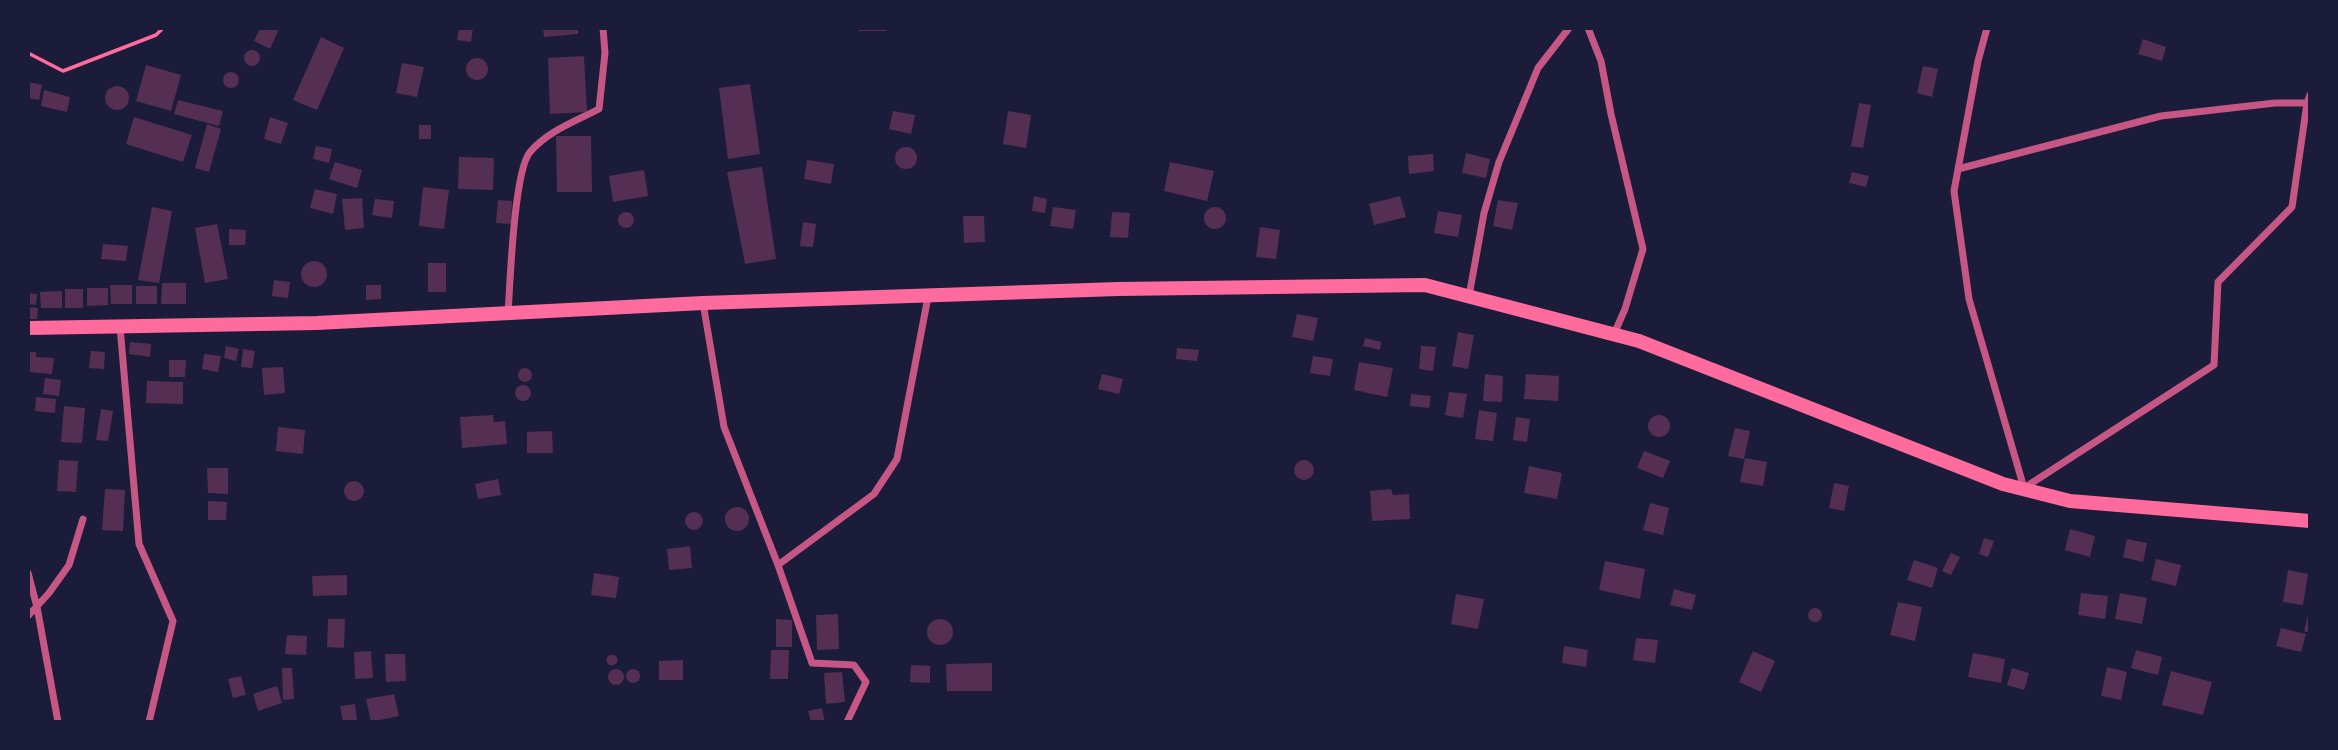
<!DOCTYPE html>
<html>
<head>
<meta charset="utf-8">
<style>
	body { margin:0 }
	#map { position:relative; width:2338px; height:750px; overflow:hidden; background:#1b1b3a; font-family:"Exo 2",sans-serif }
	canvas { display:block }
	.frame { position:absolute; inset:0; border:30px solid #1b1b3a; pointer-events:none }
</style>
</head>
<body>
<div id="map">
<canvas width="2338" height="750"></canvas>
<div class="frame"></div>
</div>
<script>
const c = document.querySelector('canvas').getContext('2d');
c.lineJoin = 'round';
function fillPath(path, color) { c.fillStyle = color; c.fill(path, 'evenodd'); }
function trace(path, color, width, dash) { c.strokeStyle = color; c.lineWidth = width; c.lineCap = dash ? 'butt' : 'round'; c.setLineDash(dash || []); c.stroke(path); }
const building = new Path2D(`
	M260 28 279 29 270 49 254 41Z
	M459 28H473L471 42 457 40Z
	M543 28H578V34L544 37Z
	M859 28H886V31H859Z
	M321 37 344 48 317 110 293 100Z
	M2143 39 2166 47 2162 61 2138 54Z
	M244 58a8 8 0 1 1 16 0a8 8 0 1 1-16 0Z
	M584 56 587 112 550 114 548 58Z
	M466 69a11 11 0 1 1 22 0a11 11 0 1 1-22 0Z
	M402 63 424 67 417 97 396 93Z
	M146 65 181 75 171 111 136 101Z
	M1923 66 1938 69 1932 97 1917 93Z
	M223 80a8 8 0 1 1 16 0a8 8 0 1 1-16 0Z
	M28 82 42 85 39 100 28 98Z
	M750 84 760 154 728 159 719 88Z
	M105 98a12 12 0 1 1 24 0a12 12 0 1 1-24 0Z
	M44 90 70 97 67 112 41 106Z
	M178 100 223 111 219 126 174 114Z
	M1859 103 1871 105 1863 148 1851 146Z
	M893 111 915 115 911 134 889 129Z
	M1008 111 1031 115 1026 148 1003 144Z
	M134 117 192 135 183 162 126 144Z
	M270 117 288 123 281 144 264 139Z
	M207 124 221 129 209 172 195 168Z
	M419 125H431V139H419Z
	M556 136H591L592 192H557Z
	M316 146 332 149 329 163 313 159Z
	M895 158a11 11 0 1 1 22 0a11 11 0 1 1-22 0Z
	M1466 153 1490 159 1486 178 1462 173Z
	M1433 154 1434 171 1409 174 1408 156Z
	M459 157 494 158 493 190 458 189Z
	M807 160 834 164 831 184 804 179Z
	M335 162 362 170 357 188 329 179Z
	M1170 162 1214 171 1207 201 1164 191Z
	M762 167 776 259 745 264 727 172Z
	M644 170 648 196 613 202 609 176Z
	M1852 172 1869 176 1866 187 1849 183Z
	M423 187 449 190 444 229 419 226Z
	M315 189 337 194 333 214 310 208Z
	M1034 196 1047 199 1045 213 1032 211Z
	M1400 196 1406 217 1374 225 1369 204Z
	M362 198 364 228 345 230 342 199Z
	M375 199 394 201 392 218 372 215Z
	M498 200 512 201 511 224 496 223Z
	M1498 200 1518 203 1512 230 1493 226Z
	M1204 218a11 11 0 1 1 22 0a11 11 0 1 1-22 0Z
	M152 207 172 211 159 283 138 280Z
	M1053 207 1076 210 1073 229 1050 226Z
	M1438 211 1462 215 1458 237 1434 233Z
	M618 220a8 8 0 1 1 16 0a8 8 0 1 1-16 0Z
	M1112 212 1130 213 1128 238 1110 237Z
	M963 216H984L985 242 964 243Z
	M803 222 816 224 813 247 800 246Z
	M217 224 228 279 205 283 195 228Z
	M1260 227 1280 230 1276 259 1256 257Z
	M229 229 246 230 245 245H229Z
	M103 244 128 246 126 261 101 259Z
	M301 274a13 13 0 1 1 26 0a13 13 0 1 1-26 0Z
	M428 263H446V292H428Z
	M274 280 290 282 288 298 272 296Z
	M162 283H186V304H161Z
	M110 285H132V304H111Z
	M366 285H381V299L366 300Z
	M136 286H157V304H136Z
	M87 288H108V305L87 306Z
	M65 289H83V308H65Z
	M62 291V308H41L40 292Z
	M28 293 37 294 36 305 28 304Z
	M28 307 38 308 37 319H28Z
	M1297 314 1318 318 1313 341 1292 337Z
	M1458 332 1474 335 1468 369 1452 366Z
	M1365 338 1381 342 1380 350 1363 346Z
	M130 342 151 344 150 357 129 354Z
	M226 346 239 349 236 361 224 358Z
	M1421 346 1436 347 1433 371 1419 369Z
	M1177 348 1199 350 1197 361 1176 359Z
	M243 349 255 351 252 368 241 367Z
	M91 351 105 352 104 369 89 368Z
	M28 352H36V357L54 358 52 374 28 372Z
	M204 354 221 356 218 372 202 369Z
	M1313 356 1333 359 1330 376 1310 373Z
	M169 360H186L185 377H169Z
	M1359 362 1393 368 1387 397 1354 390Z
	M283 367 285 393 264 395 262 368Z
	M518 375a7 7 0 1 1 14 0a7 7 0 1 1-14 0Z
	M1102 374 1123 379 1119 394 1098 389Z
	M1485 374 1503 376 1502 402 1483 401Z
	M1526 374 1559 376 1558 401 1524 399Z
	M45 378 61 380 59 396 43 394Z
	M147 381 183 382V404L146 403Z
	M515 393a8 8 0 1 1 16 0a8 8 0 1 1-16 0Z
	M1449 392 1467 394 1463 418 1445 415Z
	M1411 394 1431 396 1429 408 1410 406Z
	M36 397 56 399 55 413 35 411Z
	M64 406 85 408 82 443 61 442Z
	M101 409 113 411 108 441 96 440Z
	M1479 410 1497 413 1493 441 1475 439Z
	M493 415 494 422 505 421 507 444 462 448 460 417Z
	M1648 426a11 11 0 1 1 22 0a11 11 0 1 1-22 0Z
	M1516 417 1530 419 1527 442 1513 440Z
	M278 427 305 430 303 454 276 451Z
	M1735 428 1750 431 1744 459 1728 456Z
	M552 431 553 453H527V432Z
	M1644 451 1670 461 1663 478 1637 468Z
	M1745 458 1767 462 1763 486 1740 482Z
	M1294 470a10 10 0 1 1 20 0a10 10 0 1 1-20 0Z
	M59 460 78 461 76 492 57 491Z
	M1529 466 1562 473 1557 499 1524 493Z
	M207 468H228V494L208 493Z
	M498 479 501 495 478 499 475 484Z
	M344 491a10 10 0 1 1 20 0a10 10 0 1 1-20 0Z
	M1834 483 1849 486 1844 511 1829 508Z
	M105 489 125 490 123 531 102 530Z
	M1391 489 1393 495 1409 494 1410 519 1372 521 1370 491Z
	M208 501 227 502 226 520H208Z
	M1650 503 1669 508 1663 535 1643 530Z
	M725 519a12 12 0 1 1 24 0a12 12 0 1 1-24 0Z
	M685 521a9 9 0 1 1 18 0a9 9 0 1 1-18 0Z
	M2070 529 2095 536 2090 557 2065 550Z
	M1984 538 1994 541 1988 557 1979 554Z
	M2127 539 2147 543 2143 562 2123 557Z
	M690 546 692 568 669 570 667 549Z
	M1951 553 1960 557 1951 575 1942 571Z
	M2156 559 2181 565 2176 586 2151 580Z
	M1914 560 1938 568 1932 588 1907 580Z
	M1605 561 1645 569 1640 599 1599 590Z
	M2288 570 2308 574 2303 605 2283 602Z
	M594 573 619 577 616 598 591 595Z
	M347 575V595L313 596 312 576Z
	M1674 589 1696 595 1692 610 1670 605Z
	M2081 593 2108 596 2105 619 2078 615Z
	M2120 593 2147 598 2142 624 2115 619Z
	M1456 594 1484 599 1478 629 1451 624Z
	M1898 602 1922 607 1915 641 1890 635Z
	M1808 615a7 7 0 1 1 14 0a7 7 0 1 1-14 0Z
	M2309 611H2310V633L2304 631Z
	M838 614 839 649 817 650 816 615Z
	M927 632a13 13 0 1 1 26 0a13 13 0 1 1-26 0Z
	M328 619H345L344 648 327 647Z
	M776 619 792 620V647H776Z
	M2281 628 2306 634 2301 652 2276 646Z
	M287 635 307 636 306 655 285 654Z
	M1636 638 1658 640 1655 663 1633 660Z
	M1564 646 1588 650 1586 667 1562 663Z
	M771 650H789L788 679H770Z
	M2136 650 2162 657 2158 675 2131 668Z
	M371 651 373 678 355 679 354 652Z
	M1753 651 1775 661 1761 692 1739 682Z
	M1973 653 2005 659 2001 683 1968 677Z
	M385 654H405L406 681 386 682Z
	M606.5 660a5.5 5.5 0 1 1 11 0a5.5 5.5 0 1 1-11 0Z
	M683 660V680H659V661Z
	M992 663V691H947L946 664Z
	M911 665 930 666V683L910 682Z
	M2107 667 2127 672 2121 700 2101 696Z
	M282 668H292L294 699 283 700Z
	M2012 668 2029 673 2024 690 2007 685Z
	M608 677a8 8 0 1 1 16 0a8 8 0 1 1-16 0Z
	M626 676a7 7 0 1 1 14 0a7 7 0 1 1-14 0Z
	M2171 671 2212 682 2203 715 2162 705Z
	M842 672 845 702 826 704 824 673Z
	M241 676 246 695 233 698 228 679Z
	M277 686 282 703 258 711 253 694Z
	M394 694 399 716 371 722 366 699Z
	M355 704 357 721 343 722 340 706Z
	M822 708 825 722H811L808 711Z`);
const path = new Path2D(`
	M28 53 63 71 156 35 163 28`);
const minor = new Path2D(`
	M1588 28 1601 61 1611 114 1643 249 1625 309 1614 334
	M1987 28 1978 61 1954 191 1969 299 2024 488 2214 365 2218 282 2292 207 2307 103 2310 95
	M1958 169 2161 116 2275 103H2309
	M1469 296 1484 213 1499 162 1538 68 1569 28
	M703 303 724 427 778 565 812 663 854 665 866 682 847 722
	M508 314C510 284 514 171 530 152 548 131 574 122 599 109L605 53 603 28
	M120 327 139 544 173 621 149 722
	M778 565 874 494 897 459 928 297
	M28 573 37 607 58 722
	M28 616 49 593 69 565 83 519`);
const secondary = new Path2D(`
	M28 328 317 323 703 303 1118 289 1425 285 1639 341 2003 484 2070 501 2310 521`);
fillPath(building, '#542f53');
trace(path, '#ff6b9d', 3.5);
trace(minor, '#c65784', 7);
trace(secondary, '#ff6b9d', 14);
</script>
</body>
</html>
